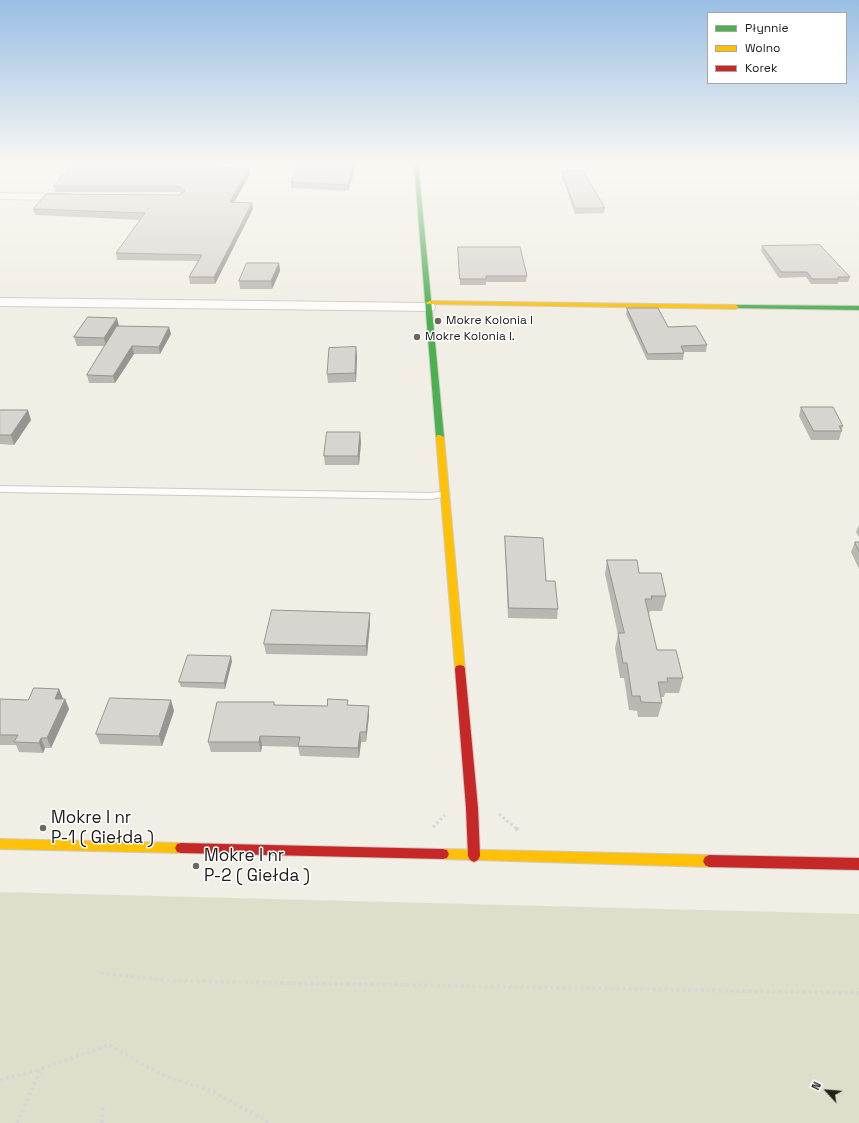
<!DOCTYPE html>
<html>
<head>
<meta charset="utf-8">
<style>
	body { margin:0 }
	#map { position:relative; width:859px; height:1123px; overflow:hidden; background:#f1eee5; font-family:"Space Grotesk",sans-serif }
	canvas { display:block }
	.legend { position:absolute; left:707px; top:12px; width:140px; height:72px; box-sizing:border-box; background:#fff; border:1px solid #a7a6a4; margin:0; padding:5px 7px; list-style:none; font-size:12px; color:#23201b }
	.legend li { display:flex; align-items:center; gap:8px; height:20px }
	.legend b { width:20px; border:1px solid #a7a6a4 }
	.north { position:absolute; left:807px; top:1071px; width:40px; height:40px; -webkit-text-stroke:3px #fff; paint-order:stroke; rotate:296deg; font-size:11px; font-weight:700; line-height:16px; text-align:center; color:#23201b }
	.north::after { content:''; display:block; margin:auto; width:14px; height:18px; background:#23201b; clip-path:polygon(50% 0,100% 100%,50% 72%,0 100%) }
</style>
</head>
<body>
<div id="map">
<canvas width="859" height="1123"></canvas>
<ul class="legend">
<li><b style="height:5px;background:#4caf50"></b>Płynnie</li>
<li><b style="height:5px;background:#ffc107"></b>Wolno</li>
<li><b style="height:5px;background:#c62828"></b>Korek</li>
</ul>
<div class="north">N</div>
</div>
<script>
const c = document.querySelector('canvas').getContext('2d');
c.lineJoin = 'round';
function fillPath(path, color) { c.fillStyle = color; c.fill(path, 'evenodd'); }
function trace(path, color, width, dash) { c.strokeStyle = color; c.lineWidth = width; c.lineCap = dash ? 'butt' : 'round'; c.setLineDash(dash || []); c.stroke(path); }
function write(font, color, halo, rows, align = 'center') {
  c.font = font + ' "Space Grotesk",sans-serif'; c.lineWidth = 3; c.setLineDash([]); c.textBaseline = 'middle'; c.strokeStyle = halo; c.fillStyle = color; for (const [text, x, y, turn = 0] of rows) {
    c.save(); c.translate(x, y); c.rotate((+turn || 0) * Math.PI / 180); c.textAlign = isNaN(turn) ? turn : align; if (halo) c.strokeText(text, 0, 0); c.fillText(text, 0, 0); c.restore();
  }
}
const green = new Path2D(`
	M0 892 859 914V1123H0Z`);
const pathFar1 = new Path2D(`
	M499 814 517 829
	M433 827 445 815`);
const path = new Path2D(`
	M516 828 518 830
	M101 973 174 981 859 993
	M0 1080 40 1069
	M17 1123 41 1069 109 1045 165 1076 214 1092 270 1123
	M102 1123 103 1106`);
const lane = new Path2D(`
	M0 486 431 493 445 491 450 494 448 496 431 499 0 492Z`);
const street = new Path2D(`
	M0 193 69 194 74 197 69 200 0 199Z
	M0 298 429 303 434 304 435 307 434 310 429 311 0 306Z`);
const fast = new Path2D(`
	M414 163H418L444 437 440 439 436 437Z
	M736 305 859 306V310L734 308 733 307Z`);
const slow = new Path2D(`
	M429 301 736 305 739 307 736 309 427 304 426 303Z
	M437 435H440L444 437 465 669 464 672H456L455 669 436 437Z
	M0 839 181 843 185 844 187 848 185 852 181 853 0 849Z
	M443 849 709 855 713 857 715 861 713 865 709 867 443 859 439 858 437 854 439 850Z`);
const jam = new Path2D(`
	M460 665 464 666 465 669 478 808 480 856 478 860 474 862 470 860 468 856 466 808 455 669 456 666Z
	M181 843 443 849 447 850 449 854 447 858 443 859 181 853 177 852 175 848 177 844Z
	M709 855 859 858V870L709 867 705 865 703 861 705 857Z`);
const wall = new Path2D(`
	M223 164 220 167 250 174 234 202 253 209 215 284H190L189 277 198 261 117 260 116 253 141 220 35 215 33 209 179 195 181 194 180 192H55L54 186Z
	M355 169 348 191 291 188V182Z
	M562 172 605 208 604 213 575 214 562 177Z
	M762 246 850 277 848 282H838V284H811L806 277 779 278 761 251Z
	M458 247 527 276 526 282H486V285H460Z
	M279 263 280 271 272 289H240L239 281Z
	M627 308 707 345 706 352H683L684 353 683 360H647L626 314Z
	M119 326 171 334 160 354H134L115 383H89L87 375 105 346H77L74 337Z
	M357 356 356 382 328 383 327 374Z
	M801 407 843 426 839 440H811L799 416Z
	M0 410 31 420 14 445 0 444Z
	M361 442 359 465H325L324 456Z
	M859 525V537L856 532Z
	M505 536 546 581 558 609 557 619 508 618 505 546Z
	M855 542H859V569L851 552Z
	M607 560 639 573 666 596 662 611H650L649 614 657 650 683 678 679 693H665L664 697H661L662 703 658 717H638L637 711 629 710 624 678H620L615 648 618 635 605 574Z
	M370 613V623L367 656 266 654 264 644Z
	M232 661 225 689 181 687 179 682Z
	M59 689 63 699H65L69 709 51 748H45L43 753 19 752 16 745H0V699L28 700Z
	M171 700 174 711 162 746 100 744 96 734Z
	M275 705 327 706 349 705 369 706V716L366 742H361L359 758 300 756 298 747 262 746 261 752H211L208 742Z`);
const shadedWall = new Path2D(`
	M219 163H223V164L217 173 216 167Z
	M354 163 355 169 348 191V185Z
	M249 168 250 174 231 208 230 202Z
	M252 203 253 209 215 284 214 277Z
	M279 263 280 271 272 289 271 281Z
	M117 318 119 326 106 346 104 338Z
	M169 327 171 334 160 354 159 347Z
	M132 346 134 354 115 383 113 376Z
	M356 347 357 356 356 382 355 373Z
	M28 410 31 420 14 445 11 435Z
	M360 432 361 442 359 465 358 456Z
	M370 613V623L367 656 366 646Z
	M231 656 232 661 225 689 224 683Z
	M59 689 63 699H55Z
	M65 699 69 709 51 748 47 738Z
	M171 700 174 711 162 746 159 736Z
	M369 706V716L366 742V732Z
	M360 732 361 742 359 758 358 748Z
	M260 736 262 746 261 752 259 742Z
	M41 738 45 748 43 753 39 743Z`);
const building = new Path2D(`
	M74 163H219L216 167 249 168 230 202 252 203 214 277H189L202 255 116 253 145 213 33 209 46 194 179 195 185 191 179 186H54Z
	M300 163H354L348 185 291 182Z
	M583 171 605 208H575L562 172Z
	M820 245 850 277H838L839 279H812L807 272H781L762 246Z
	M458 247H520L527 276H486V279H460Z
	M247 263H279L271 281H239Z
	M627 308H658L668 327 696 326 707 345 681 346 684 353 648 354Z
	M88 317 117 318 104 338 74 337Z
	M117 326 169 327 159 347 132 346 113 376 87 375Z
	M356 347 355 373 327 374 329 348Z
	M801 407H833L843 426H839L842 431H814Z
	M0 410H28L11 435H0Z
	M327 432H360L358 456H324Z
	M505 536 543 538 546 581H555L558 609 509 608Z
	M855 542H859V551Z
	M607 560H637L639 573H661L666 596H651L652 599H645L657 650H676L683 678H667L668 682H658L662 703 641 702 640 696H632L627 663H623L618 633H624Z
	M272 610 370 613 366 646 264 644Z
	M188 655 231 656 224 683 179 682Z
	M34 688 59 689 55 699H65L47 738H41L39 743 14 742 18 735H0V699L28 700Z
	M110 698 171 700 159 736 96 734Z
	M328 699 348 700 347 705 369 706 366 732H360L358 748 298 746 300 737 260 736 259 742H208L217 702H274V705L327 706Z`);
const markers = [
	[438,321,4,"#6b6862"],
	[417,337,4,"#6b6862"],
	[43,828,4,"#6b6862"],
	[196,866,4,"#6b6862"]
];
const farPoinames = [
	["Mokre Kolonia I",446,321],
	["Mokre Kolonia I.",425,337]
];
const nearPoinames = [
	["Mokre I nr",51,818],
	["P-1 ( Giełda )",51,838],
	["Mokre I nr",204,856],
	["P-2 ( Giełda )",204,876]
];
fillPath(green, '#dedfcb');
trace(lane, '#cdcbc4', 2);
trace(street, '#cdcbc4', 2);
trace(fast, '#cdcbc4', 2);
trace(slow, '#cdcbc4', 2);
trace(jam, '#cdcbc4', 2);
trace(pathFar1, '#d8d6d4', 3, [2.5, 2.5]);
trace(path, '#d8d6d4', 4, [3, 3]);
fillPath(lane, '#fdfcfb');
fillPath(street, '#fdfcfb');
fillPath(fast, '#4caf50');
fillPath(slow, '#ffc107');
fillPath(jam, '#c62828');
fillPath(wall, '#bab6b2');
fillPath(shadedWall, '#979491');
fillPath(building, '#d8d4cf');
trace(building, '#979491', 1);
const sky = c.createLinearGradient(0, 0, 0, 320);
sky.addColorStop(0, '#99bee4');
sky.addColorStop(0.51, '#f9f7f3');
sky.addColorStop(1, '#f9f7f300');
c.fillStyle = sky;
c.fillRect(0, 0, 859, 320);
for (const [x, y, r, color] of markers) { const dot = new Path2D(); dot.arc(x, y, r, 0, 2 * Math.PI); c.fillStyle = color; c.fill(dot); trace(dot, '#fff', 1.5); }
write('12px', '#23201b', '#fff', farPoinames, 'left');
write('17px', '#23201b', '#fff', nearPoinames, 'left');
</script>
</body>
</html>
